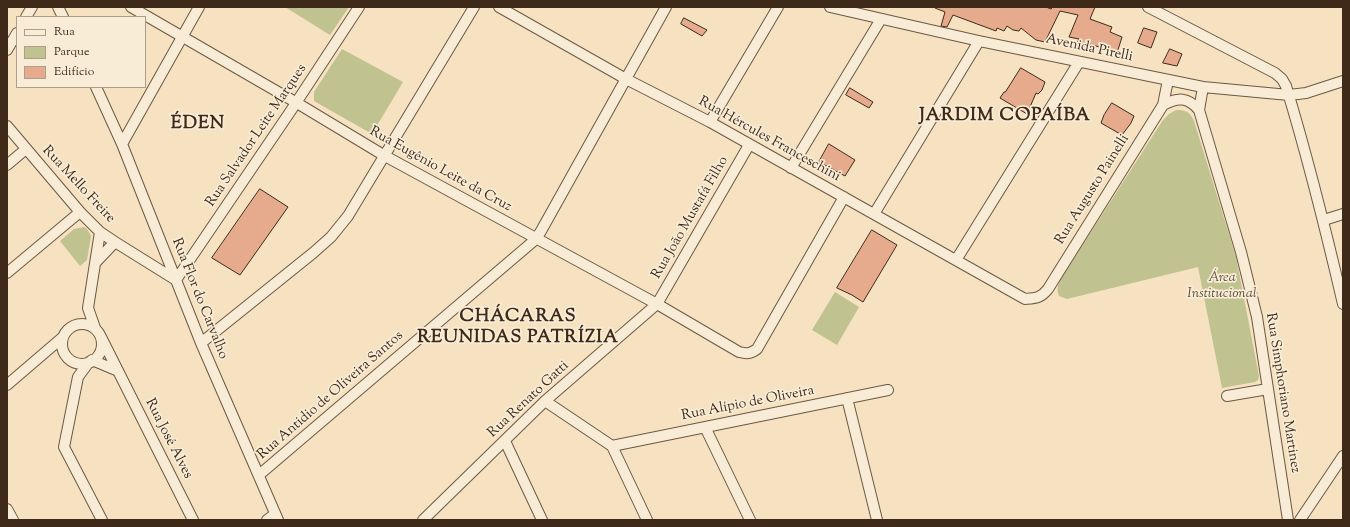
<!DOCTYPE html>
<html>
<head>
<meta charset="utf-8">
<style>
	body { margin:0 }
	#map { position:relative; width:1350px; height:527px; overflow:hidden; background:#f6e1c0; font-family:"Sorts Mill Goudy",serif }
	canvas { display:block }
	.frame { position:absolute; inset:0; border:8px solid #3f2a1a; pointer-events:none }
	.legend { position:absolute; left:16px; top:16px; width:130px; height:72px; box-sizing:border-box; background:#f9ecd6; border:1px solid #af9e8b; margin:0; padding:5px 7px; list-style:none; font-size:12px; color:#3f2a1a }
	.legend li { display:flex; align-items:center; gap:8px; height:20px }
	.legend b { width:20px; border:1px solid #af9e8b }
</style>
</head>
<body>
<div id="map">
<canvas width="1350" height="527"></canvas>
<div class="frame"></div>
<ul class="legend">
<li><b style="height:5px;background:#f9ecd6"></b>Rua</li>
<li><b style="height:11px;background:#c0c290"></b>Parque</li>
<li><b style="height:11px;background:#e6ab8d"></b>Edifício</li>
</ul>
</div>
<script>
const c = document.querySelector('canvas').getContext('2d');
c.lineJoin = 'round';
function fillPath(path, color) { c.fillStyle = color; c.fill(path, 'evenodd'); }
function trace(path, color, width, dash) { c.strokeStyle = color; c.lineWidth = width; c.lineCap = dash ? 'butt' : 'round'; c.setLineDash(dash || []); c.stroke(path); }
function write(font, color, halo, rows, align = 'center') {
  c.font = font + ' "Sorts Mill Goudy",serif'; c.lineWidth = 3.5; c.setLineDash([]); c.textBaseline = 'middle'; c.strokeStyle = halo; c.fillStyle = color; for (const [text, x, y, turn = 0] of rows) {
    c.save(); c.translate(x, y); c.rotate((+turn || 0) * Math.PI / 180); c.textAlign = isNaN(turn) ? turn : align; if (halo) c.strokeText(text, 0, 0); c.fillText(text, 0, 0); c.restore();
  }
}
const green = new Path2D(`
	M285 7H349L330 35Z
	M342 49 403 82 372 134 314 101V92Z
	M1176 110C1186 110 1190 112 1194 121L1236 257 1259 376 1258 380 1255 382 1222 388 1198 267 1067 299 1059 296C1056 289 1058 284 1062 277L1163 120 1169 114Z
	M84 227 87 229 91 236 87 260 80 266 60 241 74 229Z
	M835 292 859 307 837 345 812 330Z`);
const building = new Path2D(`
	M935 7H1046L1051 9 1053 7H1095L1090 19 1112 27 1110 32 1122 37 1117 53 1090 44 1087 51 1075 48 1079 39 1069 37 1078 15 1060 11 1045 42 1036 40 1021 28 1019 31 1013 30 1007 26 1004 31 997 28 996 31 953 15 947 27 941 26 945 12 935 8Z
	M684 18 707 30 702 36 681 24Z
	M1144 28 1157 32 1151 48 1138 43Z
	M1170 49 1182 54 1177 66 1163 63Z
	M1021 68 1045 82 1042 90 1038 94 1036 93 1027 114 1000 98 1004 92H1005Z
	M850 88 873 102 869 108 846 95Z
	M1112 103 1134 116 1131 123 1122 135 1101 123 1104 115Z
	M829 144 855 160 845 176 819 162Z
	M260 189 288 207 240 275 212 258Z
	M872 230 897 245 863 302 852 295 837 288Z`);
const street = new Path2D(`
	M58 7 63 17
	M131 7 297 103 385 156 657 304 739 352C747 354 750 354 757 349L844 197
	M499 7 626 79 710 122 1025 299C1036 298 1041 298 1048 289L1163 105 1168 80
	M830 7 979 41 1203 87 1289 95 1306 93 1343 81
	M1148 7 1275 73 1282 79 1286 86C1308 158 1326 231 1343 304
	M26 17 32 7
	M7 50 17 33
	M96 87 122 144 201 343 278 520
	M1163 105C1178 97 1188 97 1199 110L1241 252 1257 317 1288 520
	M1199 110 1203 87
	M710 122 778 7
	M7 126 80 212 100 232 115 242 176 280 292 109 359 7
	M122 144 199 7
	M7 165 26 149
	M791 168 881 19
	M874 214 979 41
	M1324 220 1343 214
	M956 260 1079 62
	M95 263 115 242
	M7 273 80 212
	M62 344a20 20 0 1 1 40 0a20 20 0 1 1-40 0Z
	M95 328 88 308 100 232
	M101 337 193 520
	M201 343 313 253 331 237 348 216 474 7
	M92 360 118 371
	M89 362 78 377 64 447 102 520
	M7 385 63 337
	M1227 396 1268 389
	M847 398 877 520
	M545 401 612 446
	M705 427 750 520
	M505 441 542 520
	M612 446 888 390
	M612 446 647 520
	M259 475 536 239 541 231 666 7
	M7 509 13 520
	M267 520 275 514
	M423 520 545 401 657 304 749 145
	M1300 520 1343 456`);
const streetNames = [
	["Avenida Pirelli",1089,49,12],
	["Rua Salvador Leite Marques",257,136,-56],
	["Rua Hércules Franceschini",769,140,29],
	["Rua Eugênio Leite da Cruz",440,170,29],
	["Rua Mello Freire",78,185,47],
	["Rua Augusto Painelli",1093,190,-58],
	["Rua João Mustafá Filho",691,218,-60],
	["Rua Flor do Carvalho",199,299,68],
	["Rua Simphoriano Martinez",1282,393,81],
	["Rua Antidio de Oliveira Santos",331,396,-41],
	["Rua Renato Gatti",529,400,-43],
	["Rua Alípio de Oliveira",748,404,-11],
	["Rua José Alves",168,439,63]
];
const parkNames = [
	["Área",1222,279],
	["Institucional",1222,295]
];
const districtNames = [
	["JARDIM COPAÍBA",1005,117],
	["ÉDEN",198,125],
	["CHÁCARAS",518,318],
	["REUNIDAS PATRÍZIA",518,339]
];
fillPath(green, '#c0c290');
fillPath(building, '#e6ab8d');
trace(building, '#3f2a1a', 1);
trace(street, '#6d5844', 12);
trace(street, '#f9ecd6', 10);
write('14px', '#3f2a1a', '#f9ecd6', streetNames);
write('italic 14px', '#5f5038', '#f9ecd6', parkNames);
c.letterSpacing = '1px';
write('bold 18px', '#3f2a1a', '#f9ecd6', districtNames);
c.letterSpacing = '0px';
</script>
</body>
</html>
